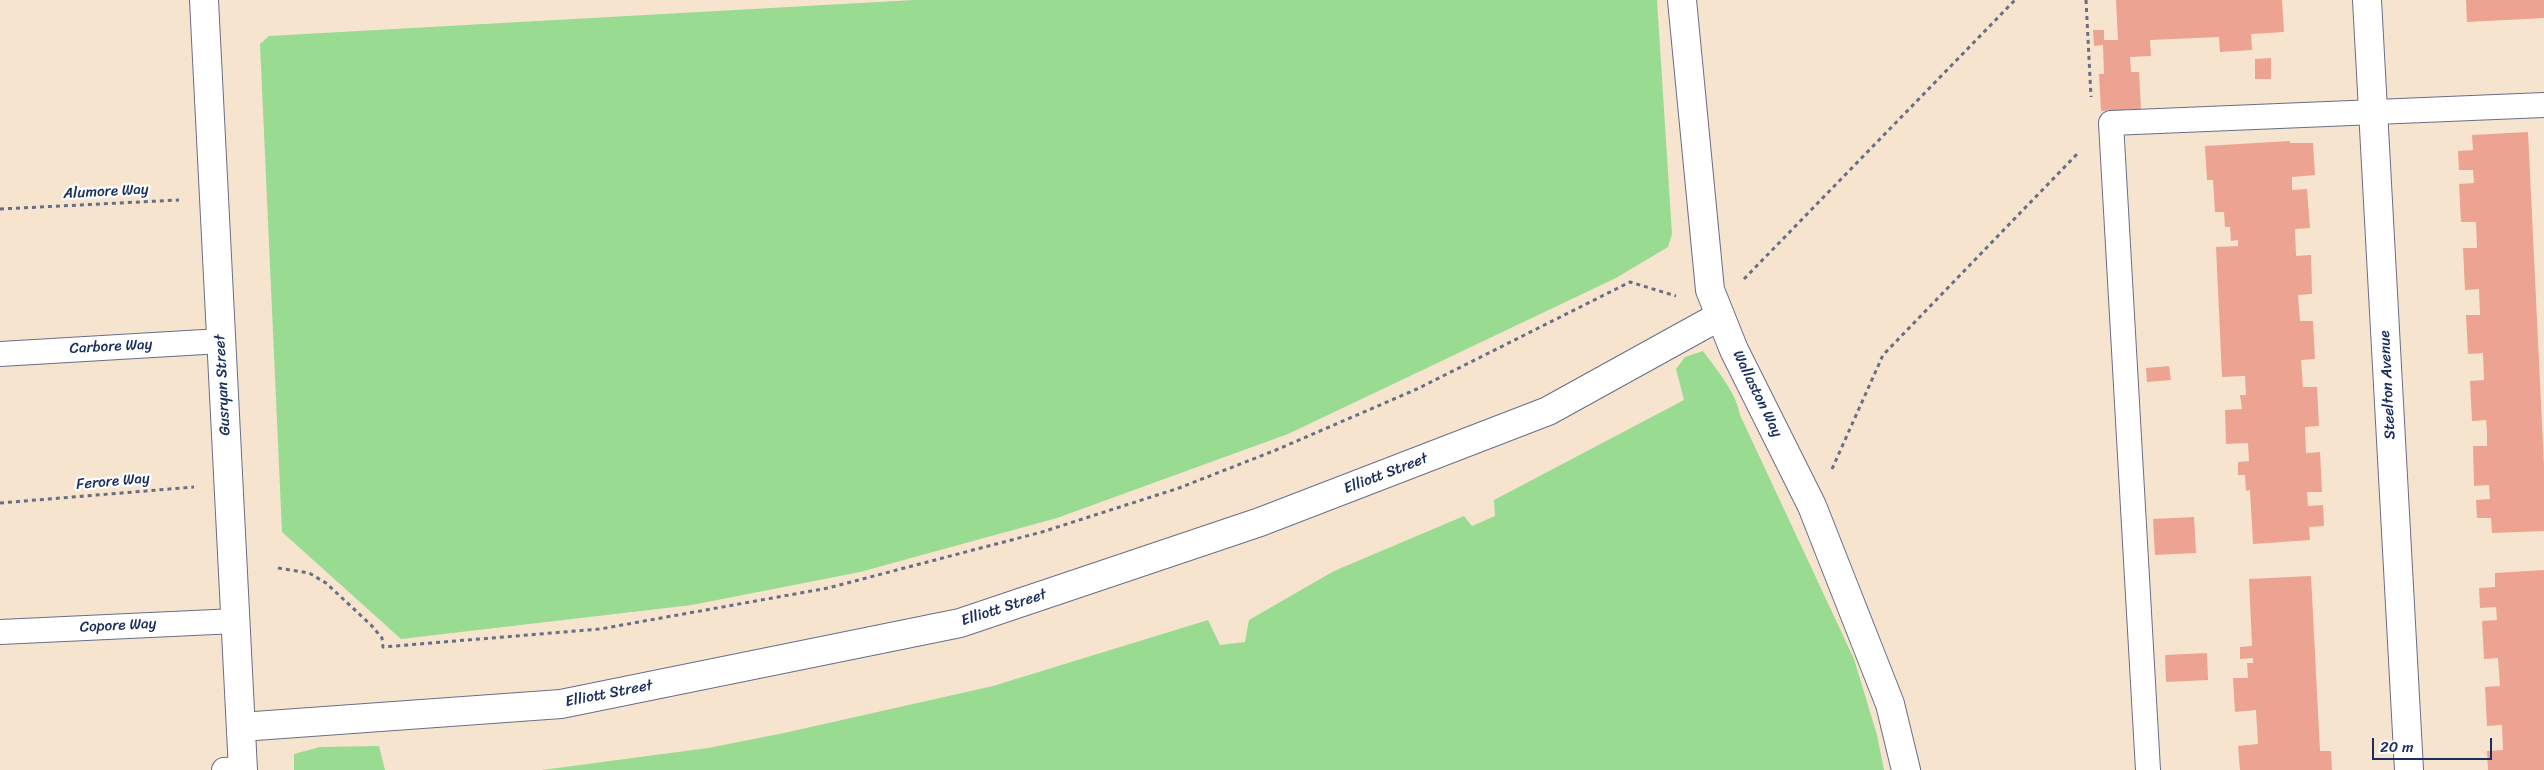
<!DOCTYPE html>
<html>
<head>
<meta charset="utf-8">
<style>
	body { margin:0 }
	#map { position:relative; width:2544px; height:770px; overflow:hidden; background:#f7e4cf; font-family:Sriracha,sans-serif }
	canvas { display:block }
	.scale { position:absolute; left:2372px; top:738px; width:120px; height:22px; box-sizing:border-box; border:2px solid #1b2f5e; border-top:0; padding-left:6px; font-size:15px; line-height:18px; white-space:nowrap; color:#1b2f5e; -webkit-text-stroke:4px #fff; paint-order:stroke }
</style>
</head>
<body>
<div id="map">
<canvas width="2544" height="770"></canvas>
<div class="scale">20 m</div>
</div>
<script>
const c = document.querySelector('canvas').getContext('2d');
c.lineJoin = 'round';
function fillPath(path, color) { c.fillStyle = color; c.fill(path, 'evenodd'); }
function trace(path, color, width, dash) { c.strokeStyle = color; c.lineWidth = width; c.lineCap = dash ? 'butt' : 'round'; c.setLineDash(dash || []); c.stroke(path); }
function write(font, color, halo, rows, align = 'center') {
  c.font = font + ' Sriracha,sans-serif'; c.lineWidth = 4.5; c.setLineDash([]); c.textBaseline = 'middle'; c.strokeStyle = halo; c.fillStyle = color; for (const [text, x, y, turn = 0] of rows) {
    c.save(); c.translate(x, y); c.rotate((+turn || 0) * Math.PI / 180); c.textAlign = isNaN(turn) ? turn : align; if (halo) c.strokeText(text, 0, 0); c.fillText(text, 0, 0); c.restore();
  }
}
const green = new Path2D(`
	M914 0H1657L1672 234 1668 247 1616 278 1288 434 1057 518 860 572 692 605 401 639 282 532 260 44 269 36Z
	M1703 351C1716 369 1736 392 1740 415L1854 659 1877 735 1884 770H542L708 748 784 733 993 686 1208 620 1220 645 1245 642 1249 620 1334 571 1464 516 1472 526 1495 516 1494 500 1684 400 1676 369 1685 357Z
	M379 746 385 770H294V754L320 747Z`);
const building = new Path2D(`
	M2116 0H2282L2284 32 2251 34 2252 50 2220 52 2219 37 2150 40 2151 56 2130 57 2131 72H2139L2141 109 2101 111 2099 74H2104L2103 45 2094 46 2093 30H2104V40H2118Z
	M2466 0H2544V18L2467 22Z
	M2271 58V79H2255V59Z
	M2528 132 2544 466V531L2492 533 2491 518H2477L2476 500 2490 499 2489 485 2474 486 2473 446H2487V432L2486 420 2472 421 2470 381 2484 380 2483 353 2468 354 2466 315H2480L2479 289 2465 290 2463 248H2477L2476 222H2461L2459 184 2474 183 2473 170H2459L2458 151 2473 150 2472 135Z
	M2290 141V143H2313L2315 175 2292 177V190L2307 189 2310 228 2295 229 2296 256 2311 255 2312 294 2298 295 2300 321H2313L2315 359 2301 360 2303 387H2317L2319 426 2305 427 2306 453 2320 452 2322 492H2307L2308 506 2323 505 2324 526 2309 527 2310 540 2253 544 2250 490 2246 491 2245 475H2238V462L2249 461 2248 443 2226 444 2225 410 2242 409 2240 395H2246L2245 376 2222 377 2216 247 2238 246V240L2231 241 2230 227H2225L2224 212H2215L2213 180H2207L2205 146Z
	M2169 366 2171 380 2147 382 2146 368Z
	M2194 517 2196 553 2155 555 2153 519Z
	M2544 570V770H2488L2487 751 2503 750 2502 725 2487 726 2485 687 2500 686 2498 658 2484 659 2482 621 2497 620 2496 607 2480 608 2479 588 2495 587V573Z
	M2311 576 2320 751H2331L2332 770H2240L2238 746 2258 744 2256 710 2235 712 2233 678H2248L2247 663H2253V658L2240 659V647L2252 646 2249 579Z
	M2207 653 2208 680 2166 682 2165 655Z`);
const path = new Path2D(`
	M2086 0 2091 97
	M0 209 179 200
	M1744 279 2015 0
	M1832 469 1883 355 2079 152
	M0 503 194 487
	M278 568 309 573 326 583 371 625 382 638 383 647 600 629 828 588 1042 532 1179 488 1276 450 1417 389 1630 282 1676 296`);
const lane = new Path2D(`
	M0 354 221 341
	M0 632 236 621
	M224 770 243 769
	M2148 770 2111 123 2544 105`);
const street = new Path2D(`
	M204 0 243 770
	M1682 0 1710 290 1734 350 1812 506 1890 704 1906 770
	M2367 0 2409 770
	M241 727 561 704 960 623 1260 522 1548 411 1720 316`);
const streetNames = [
	["Alumore Way",106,192,-3],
	["Carbore Way",111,347,-3],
	["Gusryan Street",223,385,-93],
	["Steelton Avenue",2388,385,-93],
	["Wallaston Way",1757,394,64],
	["Elliott Street",1386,474,-21],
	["Ferore Way",113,482,-5],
	["Elliott Street",1004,608,-18],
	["Copore Way",118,626,-3],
	["Elliott Street",609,694,-11]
];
fillPath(green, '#9adb92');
fillPath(building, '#eca391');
trace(lane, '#686e86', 26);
trace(street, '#686e86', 30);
trace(path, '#686e86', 3, [4, 4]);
trace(lane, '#fff', 24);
trace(street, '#fff', 28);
write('15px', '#1b2f5e', '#fff', streetNames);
</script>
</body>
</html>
